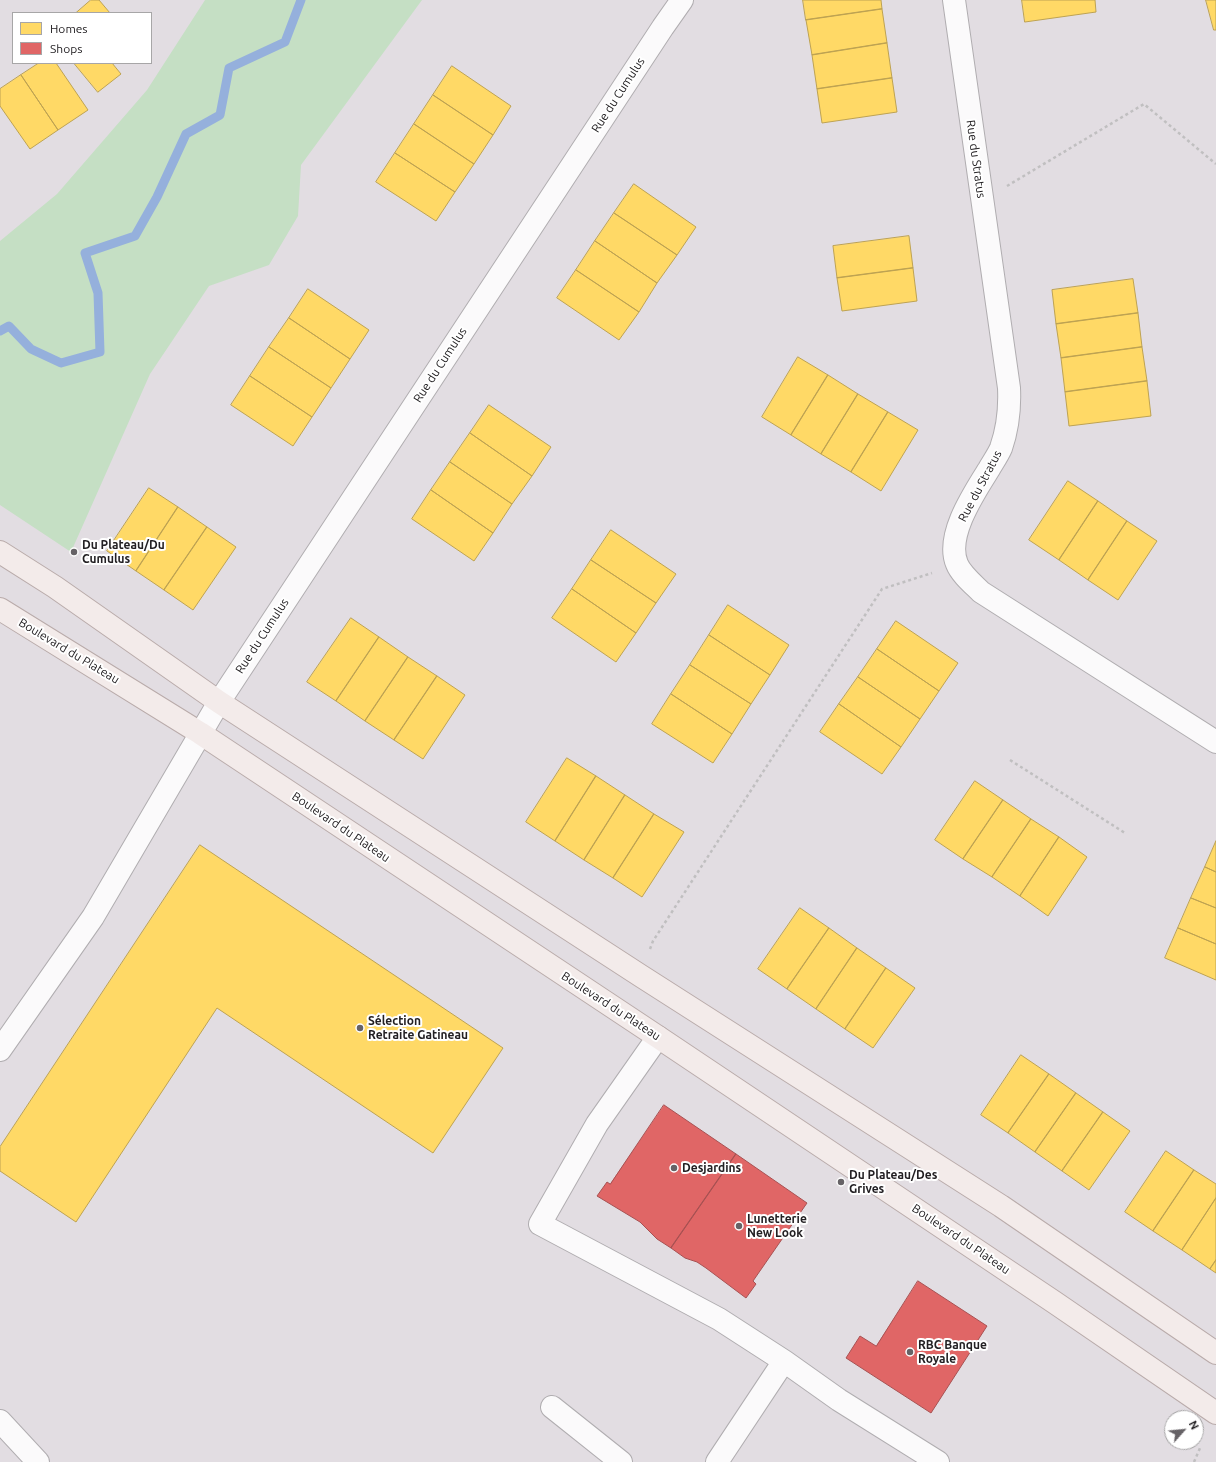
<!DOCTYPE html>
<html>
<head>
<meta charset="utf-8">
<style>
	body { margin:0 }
	#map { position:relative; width:1216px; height:1462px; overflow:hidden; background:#e2dde2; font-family:Ubuntu,sans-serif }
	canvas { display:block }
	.legend { position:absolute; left:12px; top:12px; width:140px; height:52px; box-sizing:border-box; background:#fff; border:1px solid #a7a6a7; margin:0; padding:5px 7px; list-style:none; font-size:12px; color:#232023 }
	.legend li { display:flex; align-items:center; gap:8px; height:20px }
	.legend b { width:20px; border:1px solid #a7a6a7 }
	.north { position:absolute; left:1164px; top:1410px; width:40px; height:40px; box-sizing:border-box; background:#fff; border:1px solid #a7a6a7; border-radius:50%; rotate:63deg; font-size:11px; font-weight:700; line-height:16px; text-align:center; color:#232023 }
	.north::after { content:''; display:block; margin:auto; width:14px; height:18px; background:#666266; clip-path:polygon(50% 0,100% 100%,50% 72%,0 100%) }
</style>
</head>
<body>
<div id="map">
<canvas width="1216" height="1462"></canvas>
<ul class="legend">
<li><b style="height:11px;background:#ffd966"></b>Homes</li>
<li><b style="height:11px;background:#e06666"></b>Shops</li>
</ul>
<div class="north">N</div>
</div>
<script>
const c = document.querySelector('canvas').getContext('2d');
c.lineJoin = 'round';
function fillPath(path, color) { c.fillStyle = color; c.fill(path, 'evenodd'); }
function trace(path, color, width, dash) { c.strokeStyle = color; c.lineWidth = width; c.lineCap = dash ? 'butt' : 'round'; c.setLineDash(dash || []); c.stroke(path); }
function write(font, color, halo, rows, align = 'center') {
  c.font = font + ' Ubuntu,sans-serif'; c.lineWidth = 4; c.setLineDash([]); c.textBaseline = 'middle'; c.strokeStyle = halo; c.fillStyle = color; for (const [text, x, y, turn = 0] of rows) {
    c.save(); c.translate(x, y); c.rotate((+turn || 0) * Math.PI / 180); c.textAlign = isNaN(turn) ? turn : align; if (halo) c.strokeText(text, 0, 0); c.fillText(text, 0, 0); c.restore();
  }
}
const green = new Path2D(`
	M205 0H422L301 165 298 216 269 265 209 286 150 374 71 552 0 505V241L57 194 147 90Z`);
const homes = new Path2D(`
	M91 0H99L110 13H76Z
	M803 0H881L882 9 806 20Z
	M1022 0H1095L1096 12 1025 22Z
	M1206 0H1216V30H1214Z
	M882 9 887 43 812 55 806 20Z
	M887 43 892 78 817 89 812 55Z
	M39 63H56L88 110 58 130 21 75Z
	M74 63H112L121 74 98 92Z
	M452 66 511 106 493 135 433 95Z
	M21 75 58 130 30 149 0 106V89Z
	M892 78 897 112 822 123 817 89Z
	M433 95 493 135 474 164 414 124Z
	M414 124 474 164 455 192 395 153Z
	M395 153 455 192 436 221 376 182Z
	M634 184 696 227 677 255 614 213Z
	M614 213 677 255 657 283 595 241Z
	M909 236 913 268 837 278 833 246Z
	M595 241 657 283 639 312 576 270Z
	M913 268 917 301 842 311 837 278Z
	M576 270 639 312 619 340 557 298Z
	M1133 279 1138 313 1056 324 1052 290Z
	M308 289 369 330 350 359 289 318Z
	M1138 313 1142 347 1061 358 1056 324Z
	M289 318 350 359 331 388 269 347Z
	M269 347 331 388 312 417 250 376Z
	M1142 347 1147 381 1065 392 1061 358Z
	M798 357 828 375 791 435 762 417Z
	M828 375 858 394 821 454 791 435Z
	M250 376 312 417 293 446 231 405Z
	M1147 381 1151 416 1069 426 1065 392Z
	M858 394 888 412 851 472 821 454Z
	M489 405 551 447 532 476 470 433Z
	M888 412 918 430 881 491 851 472Z
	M470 433 532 476 512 504 450 462Z
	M450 462 512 504 493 533 431 490Z
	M1068 481 1098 501 1059 560 1029 540Z
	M149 488 178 507 136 571 107 551Z
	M431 490 493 533 474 561 412 519Z
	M1098 501 1127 521 1088 580 1059 560Z
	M178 507 207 527 164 590 136 571Z
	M1127 521 1157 541 1118 600 1088 580Z
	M207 527 236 547 193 610 164 590Z
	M611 530 676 574 656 603 591 560Z
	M591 560 656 603 636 633 572 589Z
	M572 589 636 633 616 662 552 618Z
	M728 605 789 645 770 675 709 635Z
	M351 618 379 637 336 701 307 682Z
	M896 621 958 663 939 691 877 649Z
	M709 635 770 675 751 704 690 665Z
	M379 637 408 657 365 721 336 701Z
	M877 649 939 691 920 719 858 677Z
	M408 657 437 676 394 740 365 721Z
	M690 665 751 704 732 734 671 694Z
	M437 676 465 695 423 759 394 740Z
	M858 677 920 719 901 747 839 704Z
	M671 694 732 734 713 763 652 724Z
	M839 704 901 747 882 774 820 732Z
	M567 758 596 776 555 841 526 822Z
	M596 776 625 795 584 860 555 841Z
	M975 781 1003 800 963 859 935 840Z
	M625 795 654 814 613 878 584 860Z
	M1003 800 1031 819 992 877 963 859Z
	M654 814 684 832 642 897 613 878Z
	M1031 819 1059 837 1020 896 992 877Z
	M1059 837 1087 857 1048 916 1020 896Z
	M1216 841V872L1205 867Z
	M200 845 503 1048 433 1153 217 1008 76 1222 0 1171V1147Z
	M1205 867 1216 872V908L1191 898Z
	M1191 898 1216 908V944L1178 928Z
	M800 908 829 928 787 989 758 969Z
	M829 928 857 948 816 1009 787 989Z
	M1178 928 1216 944V980L1165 958Z
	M857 948 886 968 845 1029 816 1009Z
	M886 968 915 988 873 1048 845 1029Z
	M1021 1055 1049 1074 1008 1133 981 1115Z
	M1049 1074 1076 1093 1035 1152 1008 1133Z
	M1076 1093 1103 1112 1062 1171 1035 1152Z
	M1103 1112 1130 1131 1089 1190 1062 1171Z
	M1166 1151 1194 1170 1153 1231 1125 1212Z
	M1194 1170 1216 1184V1198L1182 1250 1153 1231Z
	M1216 1198V1260L1210 1269 1182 1250Z
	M1216 1260V1273L1210 1269Z`);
const shops = new Path2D(`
	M664 1105 736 1154 671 1248 657 1239 640 1222 597 1196 607 1182 610 1184Z
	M736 1154 807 1203 753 1281 756 1284 746 1298 706 1268 697 1262 685 1258 671 1248Z
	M918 1281 987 1326 931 1413 846 1358 860 1336 876 1346Z`);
const stream = new Path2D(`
	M0 331 9 326 31 349 61 363 100 352 98 293 85 253 135 236 157 197 186 134 220 115 229 68 285 42 301 0`);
const path = new Path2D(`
	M1007 186 1144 104 1216 164
	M1010 760 1125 833
	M650 949 653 941 882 589 932 573
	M1194 1462 1200 1448`);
const minor = new Path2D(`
	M954 0 1009 388C1010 409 1008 428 1001 448 998 455 993 462 989 469 974 493 945 536 957 564 961 574 973 584 981 592L1216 742
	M658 1037 597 1124 540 1224 719 1319 784 1361 839 1400 938 1462
	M0 1050 93 917 219 702 663 27 682 0
	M552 1407 621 1462
	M0 1421 38 1462
	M717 1462 784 1361`);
const major = new Path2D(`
	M0 552 55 587 219 702 641 976 1001 1206 1216 1353
	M0 609 200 733 658 1037 1054 1302 1216 1413`);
const markers = [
	[74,552,4,"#666266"],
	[360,1028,4,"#666266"],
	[674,1168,4,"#666266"],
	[841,1182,4,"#666266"],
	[739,1226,4,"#666266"],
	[910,1352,4,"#666266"]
];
const streetNames = [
	["Rue du Cumulus",618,95,-57],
	["Rue du Stratus",976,159,82],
	["Rue du Cumulus",440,365,-57],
	["Rue du Stratus",980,486,-62],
	["Rue du Cumulus",262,636,-57],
	["Boulevard du Plateau",69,651,31],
	["Boulevard du Plateau",341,827,34],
	["Boulevard du Plateau",611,1006,33],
	["Boulevard du Plateau",961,1239,34]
];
const poiNames = [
	["Du Plateau/Du",82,545],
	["Cumulus",82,559],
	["Sélection",368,1021],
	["Retraite Gatineau",368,1035],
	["Desjardins",682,1168],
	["Du Plateau/Des",849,1175],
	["Grives",849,1189],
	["Lunetterie",747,1219],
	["New Look",747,1233],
	["RBC Banque",918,1345],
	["Royale",918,1359]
];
fillPath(green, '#c5dfc4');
fillPath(homes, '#ffd966');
trace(homes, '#bda252', 1);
fillPath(shops, '#e06666');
trace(shops, '#a75152', 1);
trace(stream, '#95b0dc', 9);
trace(minor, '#b0adb0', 24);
trace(major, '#b9abaa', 24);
trace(path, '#c0bfc0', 2.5, [3, 3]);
trace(minor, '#fbfafb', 22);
trace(major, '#f3ebea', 22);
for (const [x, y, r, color] of markers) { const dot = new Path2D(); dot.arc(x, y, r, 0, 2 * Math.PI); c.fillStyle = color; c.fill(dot); trace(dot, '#fff', 1.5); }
write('12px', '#232023', '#fff', streetNames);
write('bold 12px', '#232023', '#fff', poiNames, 'left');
</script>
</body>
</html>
